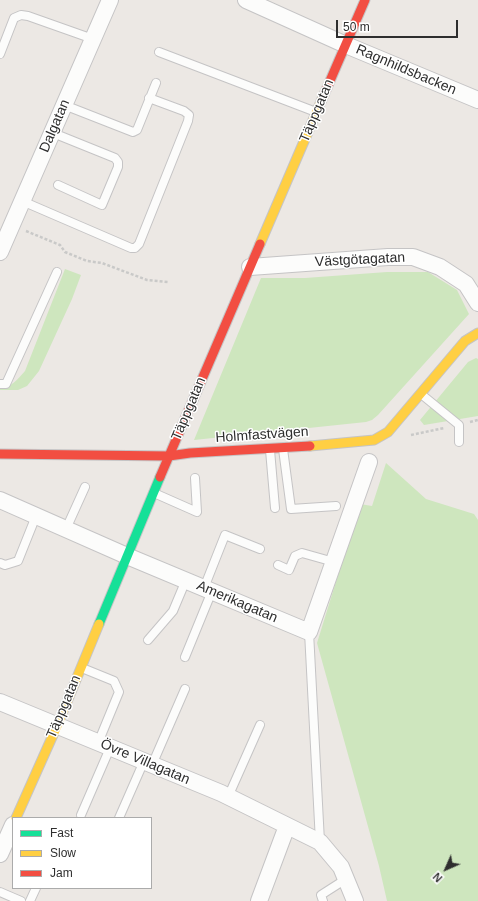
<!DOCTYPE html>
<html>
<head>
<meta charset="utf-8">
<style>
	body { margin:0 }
	#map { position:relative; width:478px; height:901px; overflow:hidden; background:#ece8e4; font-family:Helvetica,sans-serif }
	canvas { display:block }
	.legend { position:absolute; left:12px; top:817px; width:140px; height:72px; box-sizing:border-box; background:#fff; border:1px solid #ababab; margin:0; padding:5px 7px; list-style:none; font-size:12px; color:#2e2e2e }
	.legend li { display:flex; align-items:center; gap:8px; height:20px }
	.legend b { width:20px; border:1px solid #ababab }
	.north { position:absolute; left:426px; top:849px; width:40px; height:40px; -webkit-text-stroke:3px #fff; paint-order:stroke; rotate:225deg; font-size:11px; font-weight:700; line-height:16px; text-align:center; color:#2e2e2e }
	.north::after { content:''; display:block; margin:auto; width:14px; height:18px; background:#2e2e2e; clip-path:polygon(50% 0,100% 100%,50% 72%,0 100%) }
	.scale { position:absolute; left:336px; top:20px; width:122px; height:18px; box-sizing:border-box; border:2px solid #2e2e2e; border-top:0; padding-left:5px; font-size:12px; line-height:14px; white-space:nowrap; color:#2e2e2e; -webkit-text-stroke:3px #fff; paint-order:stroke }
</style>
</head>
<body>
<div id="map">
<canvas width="478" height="901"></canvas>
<ul class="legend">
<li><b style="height:5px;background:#16e098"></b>Fast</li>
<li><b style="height:5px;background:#ffcf43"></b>Slow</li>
<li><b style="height:5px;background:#f24e42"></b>Jam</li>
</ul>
<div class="north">N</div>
<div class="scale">50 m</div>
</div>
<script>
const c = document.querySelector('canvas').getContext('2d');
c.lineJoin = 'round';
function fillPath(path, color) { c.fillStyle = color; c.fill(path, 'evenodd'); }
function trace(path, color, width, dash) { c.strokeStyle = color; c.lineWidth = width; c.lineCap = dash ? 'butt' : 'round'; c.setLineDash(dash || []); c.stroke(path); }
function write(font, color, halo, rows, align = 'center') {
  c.font = font + ' Helvetica,sans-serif'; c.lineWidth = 3; c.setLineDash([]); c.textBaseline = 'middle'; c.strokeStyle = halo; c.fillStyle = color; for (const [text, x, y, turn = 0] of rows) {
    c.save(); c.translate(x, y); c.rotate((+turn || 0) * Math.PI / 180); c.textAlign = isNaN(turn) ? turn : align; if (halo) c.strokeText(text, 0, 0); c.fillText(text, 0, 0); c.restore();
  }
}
const green = new Path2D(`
	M65 269 81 275 72 299 39 371 27 386 18 390H0V388C12 387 17 380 25 371Z
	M387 272H428L457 290 469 314 378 415 372 420 366 422 194 440 261 278H305Z
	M476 358 478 359V416L424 425 420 420 468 362Z
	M386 463 426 499 474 514 478 520V901H387L379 866 317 643 360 504 372 506Z`);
const path = new Path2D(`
	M26 231 60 245 65 252 87 261 102 263 147 280 168 282
	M470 422 478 420
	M411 435 444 428`);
const lane = new Path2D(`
	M159 52 316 112
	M0 54 14 18 21 15 28 16 93 39
	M64 105 133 132 137 130 156 83
	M53 133 115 158 118 162V167L102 205 58 185
	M22 201 131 248H135L139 244 188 121 189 115 184 111 149 98
	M0 384H6L57 272
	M421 394 459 425V442
	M283 449 291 509 336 506
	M270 450 275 508
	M154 493 197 512 195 478
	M66 529 85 487
	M0 563 5 565 18 561 36 516
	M278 565 289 570 295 556 302 553 334 562
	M204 588 225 535 260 549
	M309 632 320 842
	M148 640 173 611 186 580
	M185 657 212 591
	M82 668 114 681 119 692 98 743
	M152 765 185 689
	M228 797 260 725
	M81 815 110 748
	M119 818 144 761
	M0 892 21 901
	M30 901 36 888
	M323 901 321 895 346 879`);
const street = new Path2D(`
	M246 0 346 45 478 100
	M0 252 110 0
	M250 267 388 257H413L440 267 466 284 478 303
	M0 500 127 556 309 632 369 462
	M0 702 221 793 320 842 341 867 355 901
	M0 854 13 825
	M259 901 287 826`);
const fast = new Path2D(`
	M99 624 160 477`);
const slow = new Path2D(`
	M260 244 323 97
	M310 446 374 440 388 432 465 341 478 333
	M16 818 57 726 99 624`);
const jam = new Path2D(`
	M323 97 365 0
	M0 454 169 456 190 453 310 446
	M160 477 260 244`);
const streetNames = [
	["Ragnhildsbacken",406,70,23],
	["Täppgatan",317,111,-67],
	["Dalgatan",55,126,-67],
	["Västgötagatan",360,260,-3],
	["Täppgatan",189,409,-67],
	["Holmfastvägen",262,435,-4],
	["Amerikagatan",237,602,23],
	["Täppgatan",64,707,-67],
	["Övre Villagatan",145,762,23]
];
fillPath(green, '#cee6be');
trace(lane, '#c5c4c5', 10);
trace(street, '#c5c4c5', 18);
trace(fast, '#c5c4c5', 11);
trace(slow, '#c5c4c5', 11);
trace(jam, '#c5c4c5', 11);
trace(path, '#c9c9c8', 2.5, [3, 2]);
trace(lane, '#fcfcfb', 8);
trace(street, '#fcfcfb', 16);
trace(fast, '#16e098', 9);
trace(slow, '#ffcf43', 9);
trace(jam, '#f24e42', 9);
write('14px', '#2e2e2e', '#fff', streetNames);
</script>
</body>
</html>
